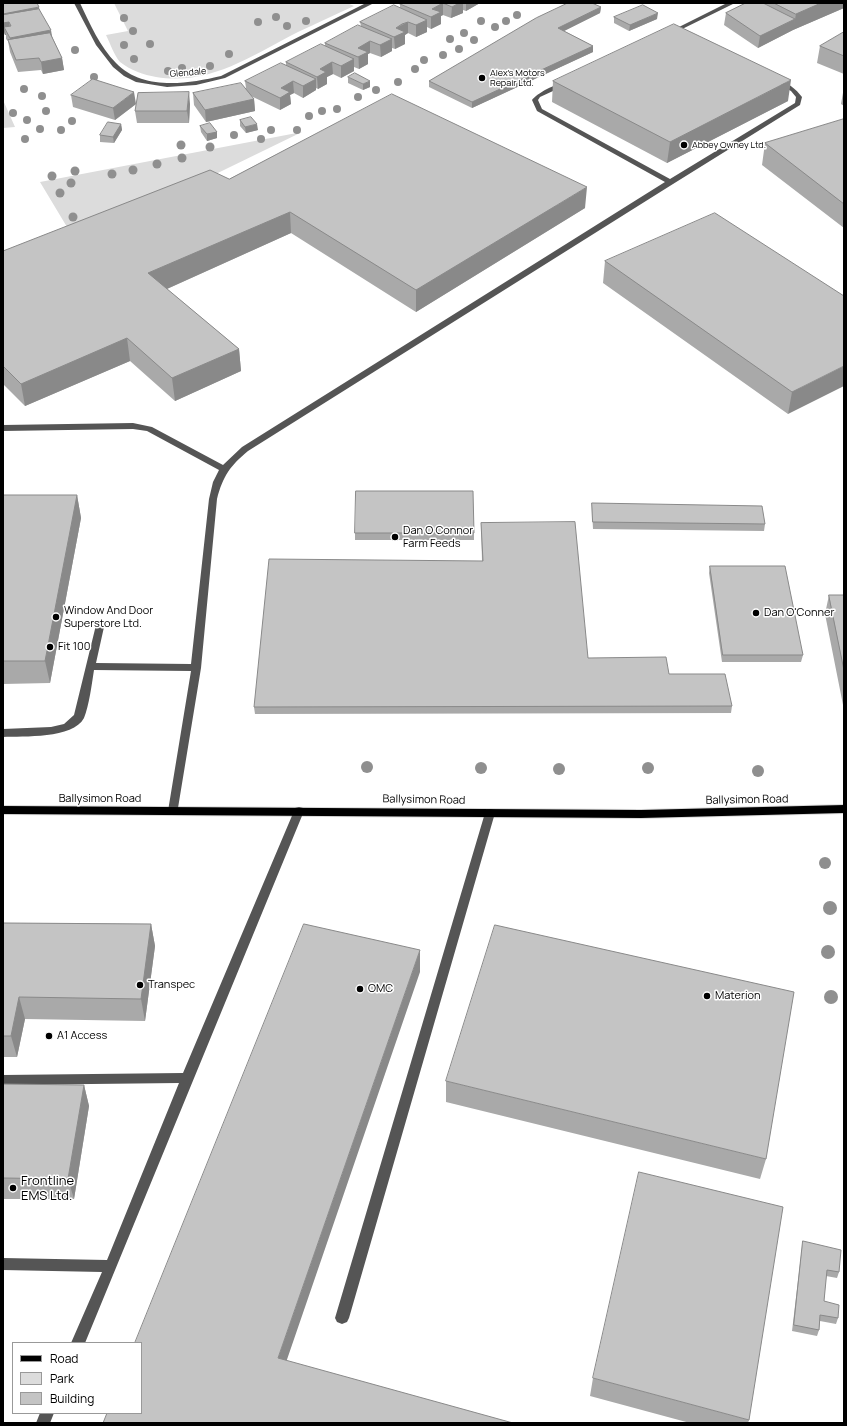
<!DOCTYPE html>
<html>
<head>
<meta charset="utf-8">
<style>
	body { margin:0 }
	#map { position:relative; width:847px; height:1426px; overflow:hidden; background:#fff; font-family:Manrope,sans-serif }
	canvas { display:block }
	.frame { position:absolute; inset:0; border:4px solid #000; pointer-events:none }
	.legend { position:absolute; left:12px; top:1342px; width:130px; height:72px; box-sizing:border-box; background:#fff; border:1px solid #999; margin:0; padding:5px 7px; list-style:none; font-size:12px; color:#000 }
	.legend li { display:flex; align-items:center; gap:8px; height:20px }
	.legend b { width:20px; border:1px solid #999 }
</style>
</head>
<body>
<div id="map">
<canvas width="847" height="1426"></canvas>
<div class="frame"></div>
<ul class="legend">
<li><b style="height:5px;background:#000"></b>Road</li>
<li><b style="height:11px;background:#dcdcdc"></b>Park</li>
<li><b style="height:11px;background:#c4c4c4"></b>Building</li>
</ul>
</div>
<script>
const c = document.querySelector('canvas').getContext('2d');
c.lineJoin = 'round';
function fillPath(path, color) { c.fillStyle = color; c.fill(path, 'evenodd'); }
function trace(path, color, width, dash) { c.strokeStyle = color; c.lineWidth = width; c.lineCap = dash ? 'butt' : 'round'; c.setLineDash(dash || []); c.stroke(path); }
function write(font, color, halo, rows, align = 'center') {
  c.font = font + ' Manrope,sans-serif'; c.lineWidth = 3; c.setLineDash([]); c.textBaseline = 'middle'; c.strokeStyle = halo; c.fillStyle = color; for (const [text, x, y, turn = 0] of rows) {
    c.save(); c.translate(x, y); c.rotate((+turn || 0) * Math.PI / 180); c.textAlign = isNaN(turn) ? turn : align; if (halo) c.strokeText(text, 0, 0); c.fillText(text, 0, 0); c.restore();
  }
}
const green = new Path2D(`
	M114 3H347L354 6C335 15 317 23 298 32 253 55 210 86 156 77 144 75 130 70 120 62 114 55 110 43 106 35L128 31Z
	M3 100 15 127 3 128Z
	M302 132 76 242 40 182Z`);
const minor = new Path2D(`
	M74 3H80C90 24 100 47 116 63 143 91 187 84 221 76L366 3H374L225 78 196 85 167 87 136 82 124 76 113 67 96 45Z
	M727 3H735L672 34 667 33Z
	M776 81C786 80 796 89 802 97L800 105 673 184 248 451C230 466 223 476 217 499L201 668 177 814H169L168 811 191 671 94 670C92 683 89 706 84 718 73 739 23 736 3 737V729L51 727 64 724 74 715 96 625 99 624 104 627 96 663 191 664 209 499 213 482 219 470 147 431 133 429 3 431V425L133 423 152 427 223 465 242 447 665 182 537 111 532 100C537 93 558 82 566 83V85L540 97 538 100 542 109 670 179 795 103 796 97 791 91 776 83Z
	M299 807 303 808 304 811 85 1343H71L102 1272 3 1270V1258L107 1260 179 1083 3 1085V1075L183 1073 294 811 295 808Z
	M490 809 494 810 495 813 349 1318 347 1322 342 1324 337 1322 335 1318 485 813 486 810Z
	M40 1413H54L50 1423H36Z`);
const major = new Path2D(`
	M844 805V813L641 818 3 814V806L641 810Z`);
const trees = [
	[517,15,4],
	[276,17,4],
	[124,18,4],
	[306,21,4],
	[481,21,4],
	[506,21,4],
	[258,22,4],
	[287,26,4],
	[495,27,4],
	[133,31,4],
	[464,33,4],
	[450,39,4],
	[474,40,4],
	[150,44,4],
	[124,45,4],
	[459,49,4],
	[75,50,4],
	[229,54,4],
	[443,55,4],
	[134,59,4],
	[424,60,4],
	[210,66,4],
	[182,68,4],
	[415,69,4],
	[168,71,4],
	[94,77,4],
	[398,82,4],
	[24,89,4],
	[376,90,4],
	[42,96,4],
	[358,97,4],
	[337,109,4],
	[46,111,4],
	[322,111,4],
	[13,113,4],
	[309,116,4],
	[27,120,4],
	[72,121,4],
	[40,129,4],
	[61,130,4],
	[271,130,4],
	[297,130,4],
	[234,135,4],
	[25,139,4],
	[261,139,4],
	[181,145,4.5],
	[210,147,4.5],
	[182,158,4.5],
	[157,164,4.5],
	[133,170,4.5],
	[75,171,4.5],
	[112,174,4.5],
	[52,176,4.5],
	[71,183,4.5],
	[60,193,4.5],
	[73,217,4.5],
	[367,767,6],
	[481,768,6],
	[648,768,6],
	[559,769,6],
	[758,771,6],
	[825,863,6],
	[830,908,7],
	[828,952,7],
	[831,997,7]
];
const wall = new Path2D(`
	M3 3 39 9 62 58 64 70 43 74 41 70 18 72 10 52 8 41 6 39V35H5L3 31Z
	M401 3H480L466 11 463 10V13L451 18 443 15 441 16V24L431 29 427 27V32L416 37 408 33 405 35V44L395 49 392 48V51L381 57 370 53 368 54V64L359 69 354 67V71L341 78 333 74 327 77V84L318 89 316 88V90L303 98 294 93 290 95 291 104 280 110 251 96 254 99 255 111 206 122 194 105 193 93 246 88 245 81 286 65V62L325 46V43L361 26 360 22 400 8V4Z
	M746 3H844V8L793 30 758 48 724 25 726 13Z
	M601 7 600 13 564 31 593 46V52L472 108 429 87V81Z
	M614 17 657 19 629 31 614 23Z
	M844 32V74L817 63 820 46Z
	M348 77 370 87 363 90 348 83Z
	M553 81 788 101 667 163 552 102Z
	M844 87V106L841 104Z
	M71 95 136 104 115 120 73 107Z
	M190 104 189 123H137L135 111Z
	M844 119V228L762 165 765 143Z
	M240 120 258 130 246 133 240 126Z
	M121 124 122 130 114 143 100 142V135Z
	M200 126 217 132V138L207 141 201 132Z
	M229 179 585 208 416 312 291 233 167 289 239 349 241 371 175 401 130 361 25 406 3 384V251Z
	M605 261 844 296 788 414 603 283Z
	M3 495H77L81 518 50 683 3 684Z
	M592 503 765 524 764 531 593 529 592 510Z
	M481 523 588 658 669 674 732 706 731 713 255 714 254 707 482 561Z
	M355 533H474V540H355Z
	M710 566 803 655 801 662H722L709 573Z
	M829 595H844V710L825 614Z
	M3 923 151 924 155 946 145 1021 25 1019 17 1057H3Z
	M446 1081 766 1159 760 1179 446 1102Z
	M3 1084 84 1085 89 1106 74 1199H3Z
	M803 1241 839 1272 837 1278 826 1276 824 1301 838 1318 836 1324 820 1321 819 1330 817 1336 792 1331 802 1247Z
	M593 1378 749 1420 748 1423H690L590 1396Z`);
const shadedWall = new Path2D(`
	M443 3V15L441 16V24L431 29V17L432 9Z
	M459 3H463V13L451 18 452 7Z
	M466 3H480L466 11Z
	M821 3H844V8L793 30 796 14Z
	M39 7 41 19 9 22 11 34 4 27 6 35H5L3 26V14Z
	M601 7 600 13 558 34V28Z
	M658 13 657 19 629 31 630 25Z
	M795 19 793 30 758 48 760 36Z
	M427 20V32L416 37V25Z
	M408 22V33L405 35V44L395 49 394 37 396 28Z
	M51 30 53 42 12 49 10 38Z
	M392 39V51L381 57 380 45Z
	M370 41V53L368 54V64L359 69 358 48Z
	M593 46V52L472 108V102Z
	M62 58 64 70 43 74 41 62Z
	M354 59V71L341 78V66Z
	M332 62 333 74 327 77V84L318 89 317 77 320 69Z
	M316 79V90L303 98V86Z
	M791 80 788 101 667 163 670 142Z
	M293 81 294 93 290 95 291 104 280 110V98L281 88Z
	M370 81V87L363 90V84Z
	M134 92 136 104 115 120 113 108Z
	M189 92 190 104 189 123 187 111Z
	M254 99 255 111 206 122 205 110Z
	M121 124 122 130 114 143 113 137Z
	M257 124 258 130 246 133 245 127Z
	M217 132V138L207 141V134Z
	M587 187 585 208 416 312V290Z
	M290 212 291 233 151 296 148 273Z
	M127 338 130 361 25 406 21 384Z
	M239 349 241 371 175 401 172 378Z
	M844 366V386L788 414 792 392Z
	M77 495 81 518 50 683 45 661Z
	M151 924 155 946 145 1021 141 999Z
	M420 950V972L281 1377 278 1358Z
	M19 997 25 1019 17 1057 11 1036Z
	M84 1085 89 1106 74 1199 68 1179Z`);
const building = new Path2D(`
	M3 3H37L39 7 3 14Z
	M401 3H459L452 7 443 3 432 9 441 12 431 17 400 4Z
	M568 3H592L601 7 558 28 593 46 472 102 429 81 536 18Z
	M746 3H763L795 19 760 36 726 13Z
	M774 3H821L796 14Z
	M394 5 427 20 416 25 408 22 402 24 396 28 405 32 394 37 360 22Z
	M643 5 658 13 630 25 614 17Z
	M39 9 51 30 10 38 4 27 11 26 9 22 3 23V15Z
	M674 24 791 80 670 142 553 81Z
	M358 25 392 39 380 45 370 41 358 48 368 52 358 57 325 43Z
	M844 32V56L820 46Z
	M50 33 62 58 41 62 39 58 16 60 8 40Z
	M321 44 354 59 341 66 332 62 320 69 326 72 317 77 286 62Z
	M281 63 316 79 303 86 293 81 281 88 290 92 280 98 245 81Z
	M355 73 370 81 363 84 348 77Z
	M93 79 134 92 113 108 71 95Z
	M241 83 254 99 205 110 193 93Z
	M189 92 187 111H135L138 93Z
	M392 94 587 187 416 290 290 212 148 273 239 349 172 378 127 338 21 384 3 366V251L210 170 229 179Z
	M251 117 257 124 245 127 240 120Z
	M844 119V204L765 143Z
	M108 122 121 124 113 137 100 135Z
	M210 123 217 132 207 134 200 126Z
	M715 213 844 296V366L792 392 605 261Z
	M356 491H473L474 533H355Z
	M3 495H77L45 661H3Z
	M592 503 762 506 765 524 593 522Z
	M575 522 588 658 666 657 669 674H725L732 706 254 707 269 559 483 561 481 523Z
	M710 566H785L803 655H723Z
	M829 595H844V670Z
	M3 923 151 924 141 999 19 997 11 1036H3Z
	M304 924 420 950 278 1358 513 1423H103L107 1413H141V1343H135Z
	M495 925 794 992 766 1159 446 1081Z
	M3 1084 84 1085 68 1179 3 1178Z
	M639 1172 783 1207 749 1420 593 1378Z
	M803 1241 841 1250 839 1272 827 1270 824 1301 839 1305 838 1318 820 1315 819 1330 794 1325Z`);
const markers = [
	[482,78,4,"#000"],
	[684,145,4,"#000"],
	[395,537,4,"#000"],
	[756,613,4,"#000"],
	[56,617,4,"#000"],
	[50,647,4,"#000"],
	[140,985,4,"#000"],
	[360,989,4,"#000"],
	[707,996,4,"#000"],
	[49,1036,4,"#000"],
	[13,1188,4,"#000"]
];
const farStreetnames = [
	["Glendale",188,73,-5]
];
const farPoinames = [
	["Alex's Motors",490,73],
	["Repair Ltd.",490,83],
	["Abbey Owney Ltd.",692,145]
];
const poiNames = [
	["Dan O Connor",403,531],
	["Farm Feeds",403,544],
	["Window And Door",64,611],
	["Superstore Ltd.",64,624],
	["Dan O'Conner",764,613],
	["Fit 100",58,647],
	["Transpec",148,985],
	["OMC",368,989],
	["Materion",715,996],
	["A1 Access",57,1036]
];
const streetNames = [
	["Ballysimon Road",100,799],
	["Ballysimon Road",424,800,1],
	["Ballysimon Road",747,800,-1]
];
const nearPoinames = [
	["Frontline",21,1181],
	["EMS Ltd.",21,1196]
];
fillPath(green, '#dcdcdc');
trace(major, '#dbdbdb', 2);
fillPath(minor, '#555');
fillPath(major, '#000');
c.fillStyle = '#8f8f8f';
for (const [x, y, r] of trees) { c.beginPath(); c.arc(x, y, r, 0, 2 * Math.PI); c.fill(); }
fillPath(wall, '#a9a9a9');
fillPath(shadedWall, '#898989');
fillPath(building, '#c4c4c4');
trace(building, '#898989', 1);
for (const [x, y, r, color] of markers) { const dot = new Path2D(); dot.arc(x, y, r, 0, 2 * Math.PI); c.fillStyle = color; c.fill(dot); trace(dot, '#fff', 1.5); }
write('9px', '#000', '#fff', farStreetnames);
write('9px', '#000', '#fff', farPoinames, 'left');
write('11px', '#000', '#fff', poiNames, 'left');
write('11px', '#000', '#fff', streetNames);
write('13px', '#000', '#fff', nearPoinames, 'left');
</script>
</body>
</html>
